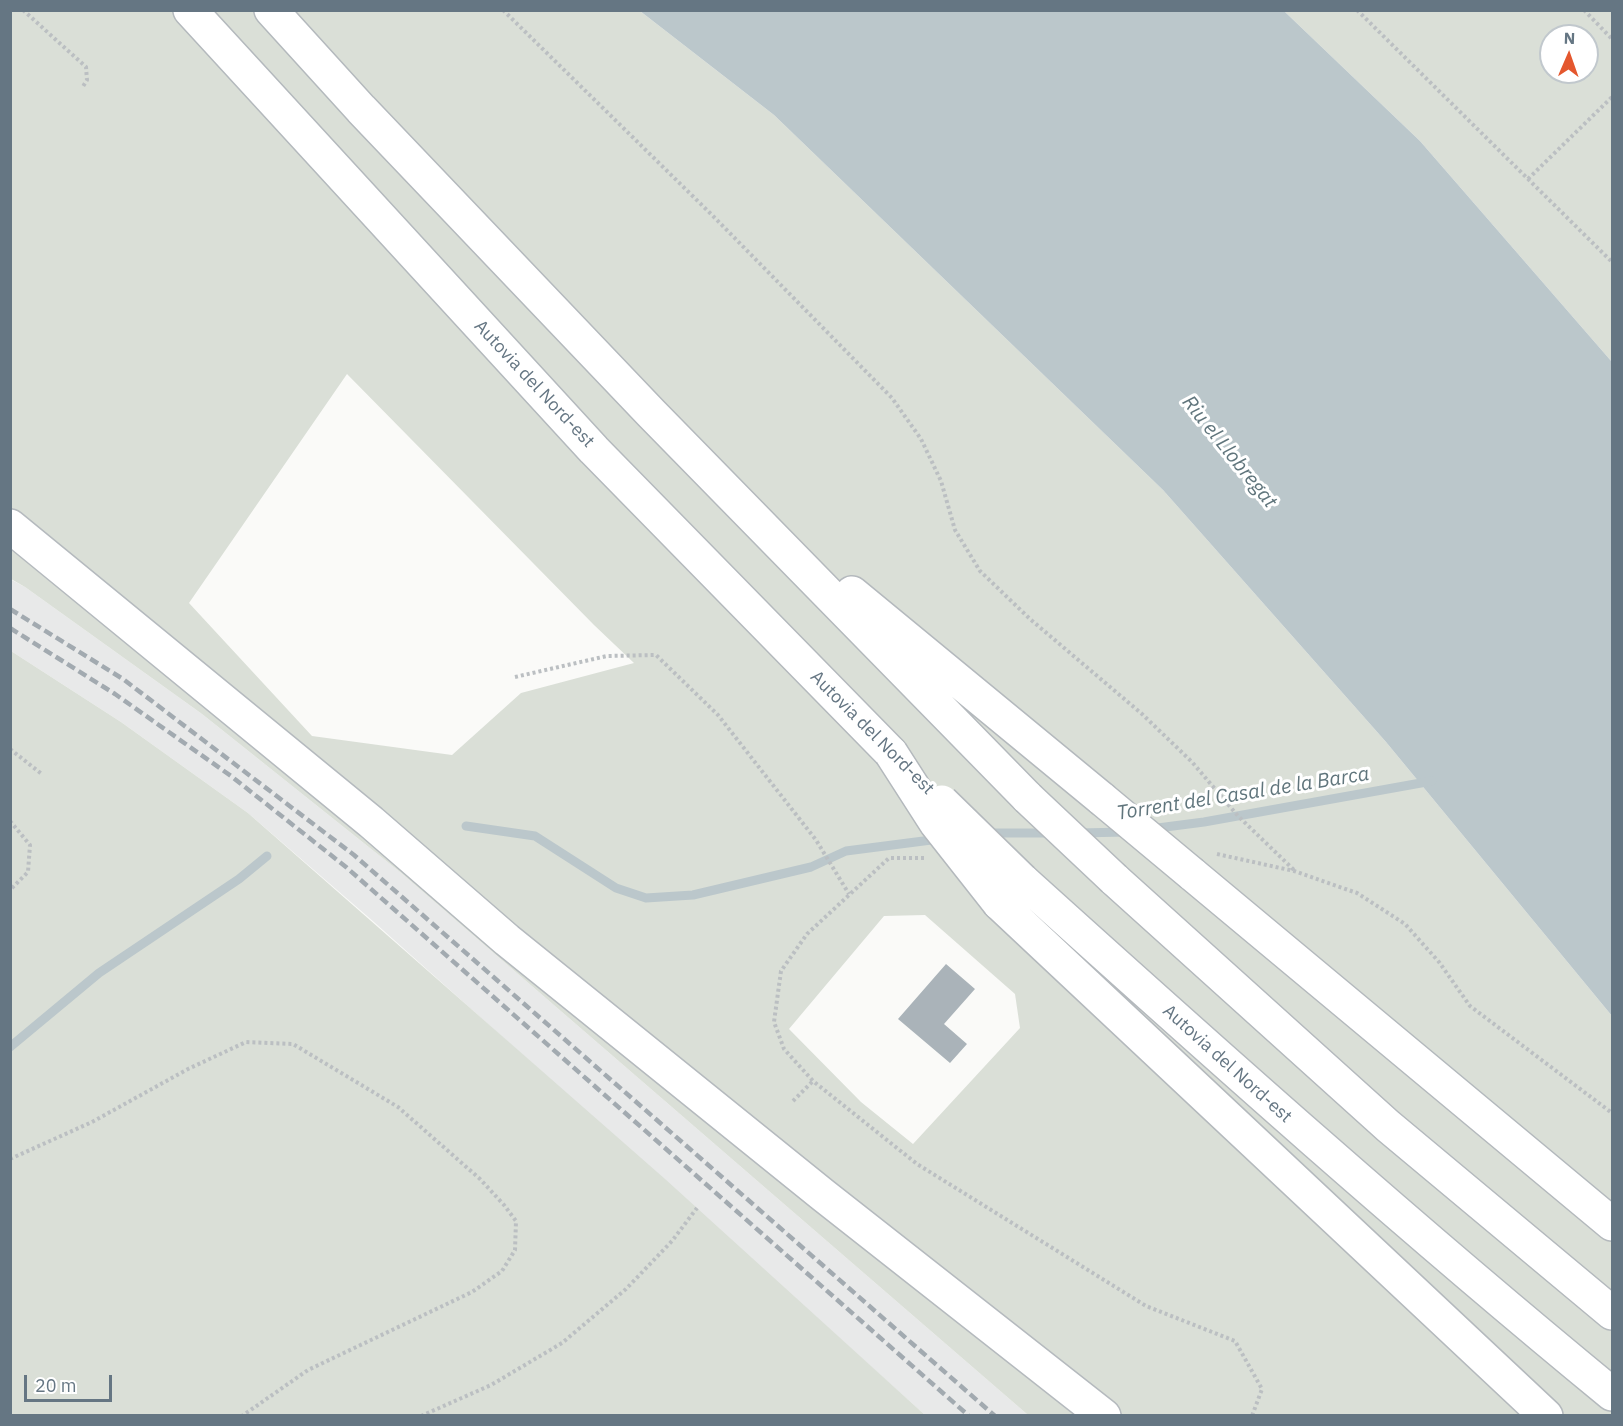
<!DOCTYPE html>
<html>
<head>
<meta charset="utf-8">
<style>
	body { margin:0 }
	#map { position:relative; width:1623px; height:1426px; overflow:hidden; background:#fafaf8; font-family:"IBM Plex Sans",sans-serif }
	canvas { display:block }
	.frame { position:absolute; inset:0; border:12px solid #657683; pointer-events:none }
	.north { position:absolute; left:1539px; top:24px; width:60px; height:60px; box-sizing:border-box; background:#fff; border:2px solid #c1c8cd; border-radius:50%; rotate:2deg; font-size:16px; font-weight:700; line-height:24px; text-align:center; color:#657683 }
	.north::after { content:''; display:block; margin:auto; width:21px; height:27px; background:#e4572e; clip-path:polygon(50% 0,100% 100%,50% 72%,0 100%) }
	.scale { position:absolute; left:24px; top:1375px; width:88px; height:27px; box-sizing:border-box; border:3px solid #657683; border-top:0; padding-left:8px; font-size:18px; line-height:21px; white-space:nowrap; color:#657683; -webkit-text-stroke:4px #fff; paint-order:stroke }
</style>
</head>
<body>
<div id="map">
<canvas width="1623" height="1426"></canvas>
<div class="frame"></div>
<div class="north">N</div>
<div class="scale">20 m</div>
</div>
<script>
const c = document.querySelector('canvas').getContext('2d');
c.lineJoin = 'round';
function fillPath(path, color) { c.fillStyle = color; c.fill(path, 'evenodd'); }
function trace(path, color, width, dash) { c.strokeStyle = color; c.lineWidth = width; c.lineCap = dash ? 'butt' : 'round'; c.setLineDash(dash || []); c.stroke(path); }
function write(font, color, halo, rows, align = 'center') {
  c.font = font + ' "IBM Plex Sans",sans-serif'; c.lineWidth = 6; c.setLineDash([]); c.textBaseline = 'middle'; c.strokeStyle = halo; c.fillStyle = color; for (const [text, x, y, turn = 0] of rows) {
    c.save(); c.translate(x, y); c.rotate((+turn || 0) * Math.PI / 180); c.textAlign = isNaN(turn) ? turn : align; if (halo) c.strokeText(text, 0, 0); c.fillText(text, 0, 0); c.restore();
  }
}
const built = new Path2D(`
	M10 579 25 587 202 714 400 872 1028 1415H925L374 922 248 813 121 722 11 651Z`);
const green = new Path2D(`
	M10 11H640L774 115 1163 490 1386 742 1612 1016V1415H1028L400 872 202 714 25 587 11 579ZM347 374 594 625 634 663 521 693 452 755 312 736 189 603ZM925 915 1015 994 1020 1028 913 1144 861 1102 789 1029 884 916Z
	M1284 11H1612V362L1420 141ZM1551 36H1587V72H1551Z
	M11 651 121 722 248 813 665 1179 925 1415H11Z`);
const water = new Path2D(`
	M640 11H1284L1420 141 1612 362V1016L1386 742 1163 490 774 115Z`);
const stream = new Path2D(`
	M466 826 535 836 616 888 646 898 693 895 811 867 846 851 939 839
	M1150 829 1204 822 1432 781
	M985 833H1052
	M1078 833 1127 832
	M10 1047 99 973 239 879 267 856`);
const building = new Path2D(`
	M946 964 975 989 944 1024 967 1044 950 1063 898 1019Z`);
const path = new Path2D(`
	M23 10 86 67 87 80 82 88
	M503 10 712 215 892 398 921 439 941 481 955 530 980 571 1030 619 1142 714 1192 762 1238 816 1294 870
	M1357 10 1612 262
	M1584 10 1612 39
	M1528 179 1612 97
	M515 677 607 656 656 655 718 715 816 840 849 894
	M10 749 43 775
	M10 821 30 845 28 872 10 890
	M1217 854 1294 871 1357 893 1405 924 1439 962 1470 1006 1612 1113
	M924 858H889L807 934 781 971 774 1022 784 1049 813 1081 917 1164 1146 1306 1235 1341 1262 1389 1252 1416
	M793 1101 813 1081
	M10 1159 92 1122 188 1069 246 1042 293 1044 398 1107 480 1179 504 1205 516 1221 515 1250 502 1271 472 1292 308 1370 242 1416
	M421 1416 491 1385 562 1343 626 1289 672 1241 697 1208`);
const primary = new Path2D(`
	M10 526 371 822 507 940 823 1195 1104 1416`);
const highway = new Path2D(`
	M190 10 594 450 891 753
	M271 10 361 109 651 413 1028 798
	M852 593 1102 799
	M1192 874 1612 1224
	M1114 879 1388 1126 1612 1313
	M1022 880C1216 1055 1411 1229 1612 1394
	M999 903 1546 1416`);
const rail = new Path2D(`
	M10 609 123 679 354 855 995 1416
	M10 628 115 694 231 776 346 867 969 1416`);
const highwayBridge = new Path2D(`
	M891 753 936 823 999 903
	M1028 798 1114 879
	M1102 799 1192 874
	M942 802 1022 880`);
const streetNames = [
	["Autovia del Nord-est",534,384,47],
	["Autovia del Nord-est",872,733,45],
	["Autovia del Nord-est",1227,1064,42]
];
const waterNames = [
	["Riu el Llobregat",1229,452,51],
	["Torrent del Casal de la Barca",1243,794,-9]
];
fillPath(built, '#e8e9e9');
fillPath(green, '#dadfd7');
fillPath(water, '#bbc7cb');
trace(stream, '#bbc7cb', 9);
fillPath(building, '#aab3b9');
trace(primary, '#b5babe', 36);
trace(highway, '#b4b9bd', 36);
trace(path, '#bbbfc2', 4, [3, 3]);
trace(primary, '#fff', 33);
trace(highway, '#fff', 33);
trace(rail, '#a2aab0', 4.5, [9, 4.5]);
trace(highwayBridge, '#b4b9bd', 36, []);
trace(highwayBridge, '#fff', 33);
write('18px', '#657683', '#fff', streetNames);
write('italic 20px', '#60757c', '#fff', waterNames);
</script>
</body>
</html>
